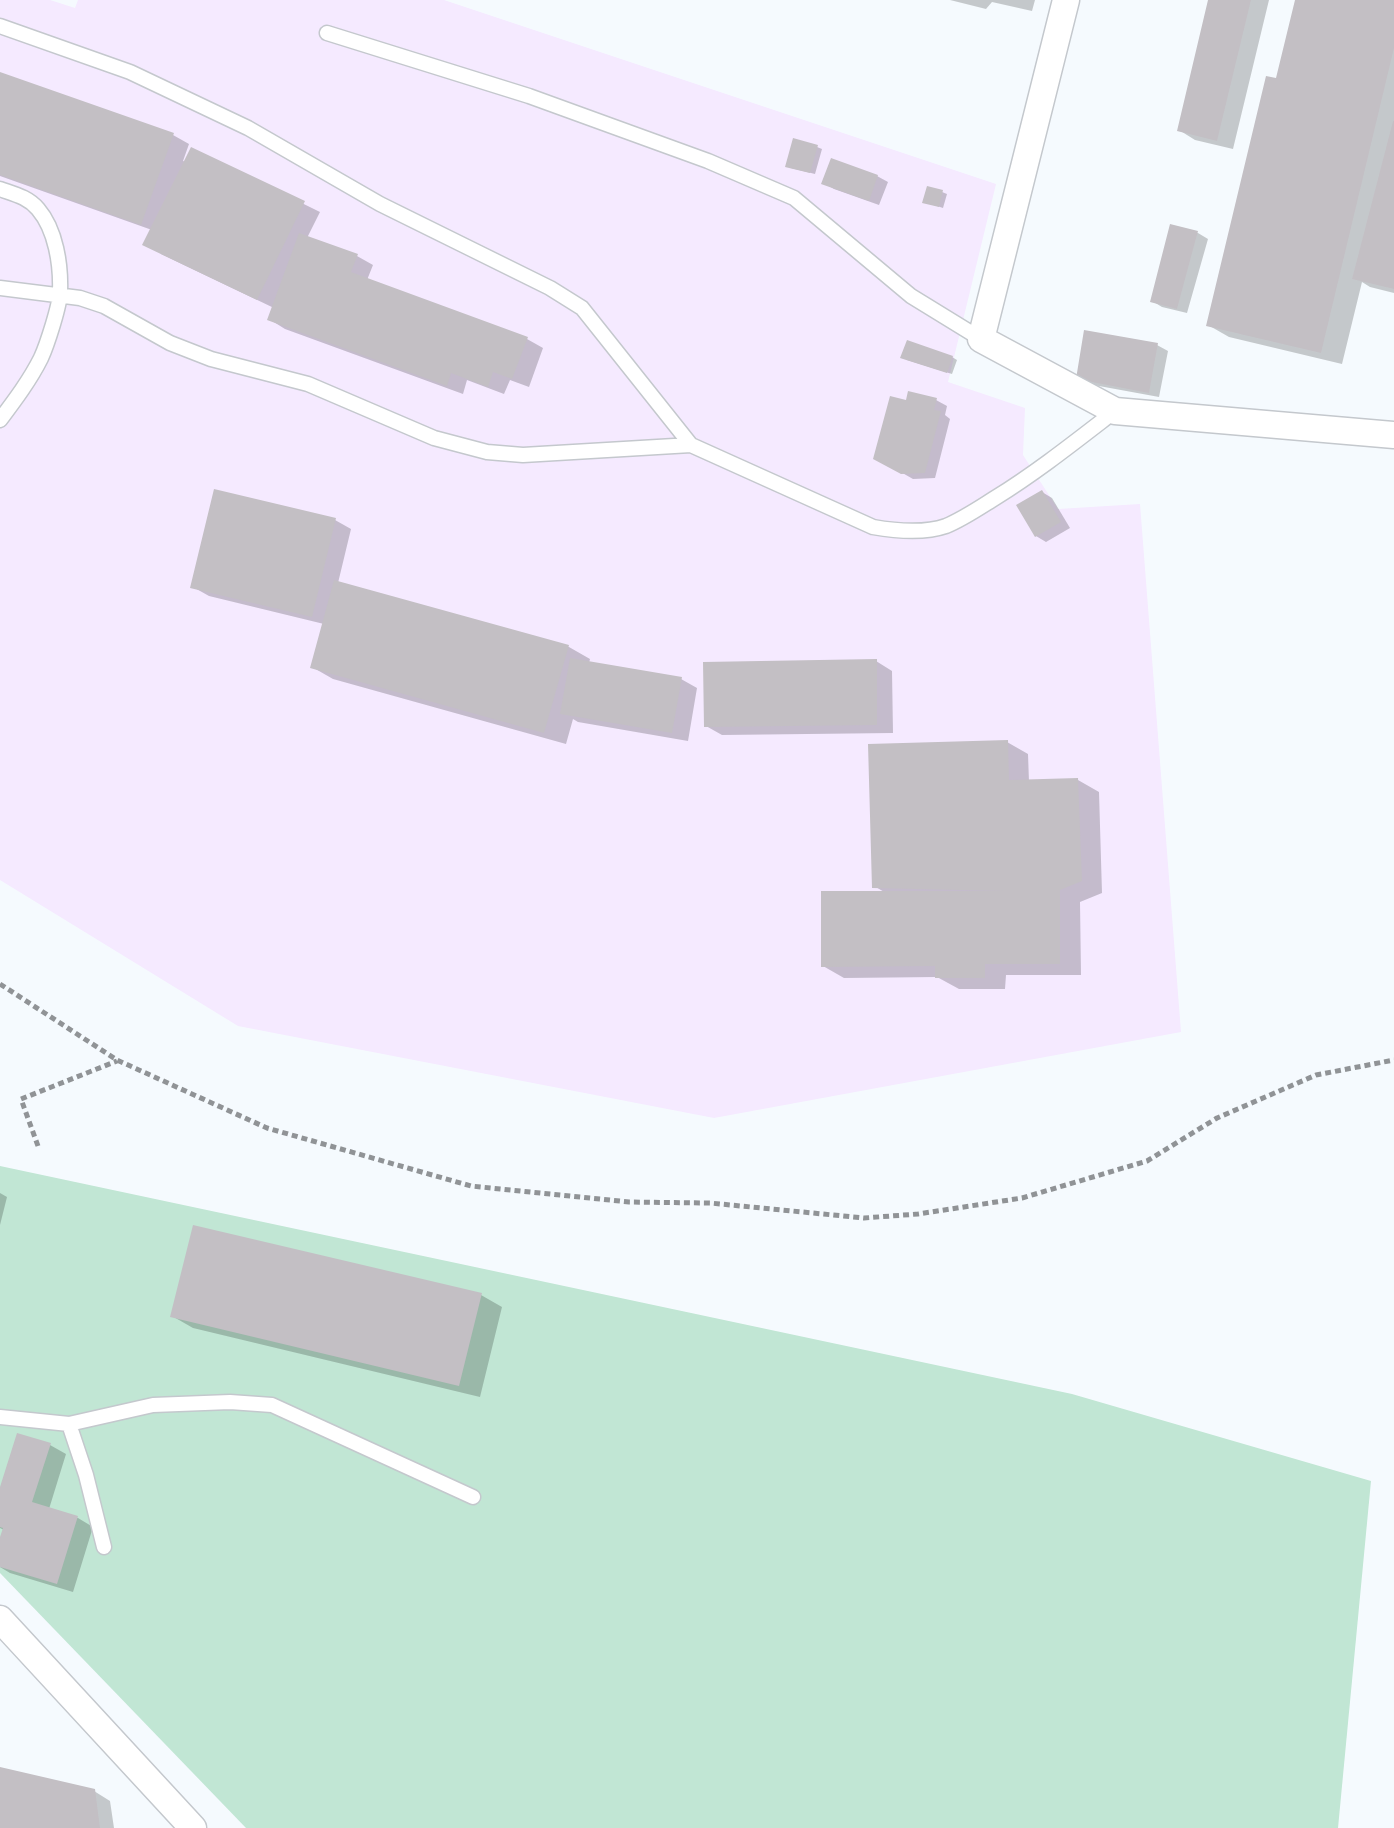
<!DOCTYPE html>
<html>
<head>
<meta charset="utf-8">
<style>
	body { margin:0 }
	canvas { display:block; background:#f5fafe }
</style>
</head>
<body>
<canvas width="1394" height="1828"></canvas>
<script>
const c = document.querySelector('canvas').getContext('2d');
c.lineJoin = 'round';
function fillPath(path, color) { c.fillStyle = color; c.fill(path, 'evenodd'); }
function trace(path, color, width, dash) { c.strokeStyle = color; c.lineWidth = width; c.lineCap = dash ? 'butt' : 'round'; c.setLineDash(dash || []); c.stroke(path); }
const industrial = new Path2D(`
	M0 0H50L75 8 78 0H444L996 184 948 382 1025 408 1023 455 1058 509 1140 504 1181 1032 714 1118 238 1026 0 880Z`);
const green = new Path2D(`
	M0 1166 1072 1394 1371 1481 1338 1828H246L0 1573Z`);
const shadow = new Path2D(`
	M950 0H1035L1032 11 992 2 986 9Z
	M1210 0H1269L1233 149 1195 140 1179 130Z
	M1297 0H1394V293L1370 287 1362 282 1342 364 1229 337 1208 325 1278 81Z
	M0 74 173 135 189 144 183 161 186 162 192 149 320 212 307 238 357 256 373 265 367 280 527 339 543 348 529 387 510 380 504 394 467 380 463 394 285 329 269 319 274 308 161 254 152 230 0 176Z
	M817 147 822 149 815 174 791 168Z
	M877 176 888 182 879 205 834 189 824 183Z
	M942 192 947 194 943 208 925 202Z
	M1172 227 1198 233 1208 239 1187 313 1162 307 1152 301Z
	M1157 345 1168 351 1159 397 1088 384 1078 378Z
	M952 357 957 360 952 374 907 360Z
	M910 394 936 400 947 406 945 415 950 419 935 478 913 479 876 458 908 403Z
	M1042 492 1052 498 1070 528 1046 542 1036 536Z
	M335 520 351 529 338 583 569 647 590 659 589 663 681 679 697 688 688 741 578 722 573 719 566 744 333 679 312 667 324 624 209 596 193 587Z
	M876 661 892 671 893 733 722 735 706 726Z
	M1007 742 1028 754 1029 782 1078 780 1099 792 1102 893 1080 902 1081 975H1006L1005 989H959L937 977 844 978 823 966 886 893 874 886Z
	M0 1193 7 1197 0 1225Z
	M481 1295 502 1307 480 1397 193 1328 172 1316Z
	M50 1445 66 1454 49 1509 78 1518 93 1527 73 1592 10 1573 0 1567V1543L4 1530 0 1528V1494Z
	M0 1769 94 1791 110 1801 114 1828H0Z`);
const building = new Path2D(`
	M1208 0H1251L1217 141 1177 131Z
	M1295 0H1394V48L1321 353 1206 326 1266 76 1276 78Z
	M0 72 174 133 141 225 0 175Z
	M1393 121H1394V289L1352 279Z
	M793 138 818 145 810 173 785 167Z
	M191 147 305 201 257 300 142 245Z
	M831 158 878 175 869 201 821 184Z
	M927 186 943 190 939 207 922 203Z
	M1170 224 1198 231 1177 309 1150 302Z
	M299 233 358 254 351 272 528 337 512 379 493 372 488 387 451 373 447 386 267 320Z
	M1084 330 1158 343 1149 393 1076 379Z
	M907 340 953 356 947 373 900 358Z
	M908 391 937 398 934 410 941 411 925 473 901 474 873 459 890 396 906 400Z
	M214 489 336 518 312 617 190 588Z
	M1042 490 1061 522 1035 537 1016 505Z
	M334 580 569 645 544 733 310 668Z
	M570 658 682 677 672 733 560 714Z
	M877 659V725L704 727 703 662Z
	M1008 740 1009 780 1078 778 1082 881 1060 890V964H985V978H935V966L821 967V891H1004L872 888 868 744Z
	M193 1225 482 1293 459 1386 170 1317Z
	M17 1433 51 1443 32 1502 78 1516 57 1584 0 1567V1537L3 1528 0 1527V1487Z
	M0 1767 95 1789 100 1828H0Z`);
const path = new Path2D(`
	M0 984 117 1060 267 1128 471 1186 629 1202 710 1203 864 1218 918 1214 1022 1198 1147 1161 1217 1118 1316 1075 1394 1060
	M38 1146 21 1099 117 1061`);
const lane = new Path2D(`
	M0 26 130 72 248 128 380 204 550 288 582 308 691 445 873 527C896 531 923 534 946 526 963 519 979 508 995 498 1037 472 1076 441 1115 411
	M327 33 529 96 708 161 794 198 911 296 981 339
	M0 189C14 194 28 197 38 209 56 230 61 265 60 292 60 305 47 345 41 358 30 380 15 400 0 420
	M0 288 80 298 104 306 170 343 211 359 308 384 434 438 487 452 523 455 691 445
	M0 1417 69 1424 86 1475 104 1547
	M69 1424 153 1405 230 1402 272 1405 473 1497`);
const street = new Path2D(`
	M1066 0 981 339 1115 411 1394 435
	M0 1619 193 1828`);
fillPath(industrial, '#f5eaff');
fillPath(green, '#c1e6d4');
fillPath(shadow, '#0003');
fillPath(building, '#c3bfc4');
trace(lane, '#c4c8cd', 17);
trace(street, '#c4c8cd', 29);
trace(path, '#909396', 5, [6, 4]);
trace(lane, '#fff', 14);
trace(street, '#fff', 26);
</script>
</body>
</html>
